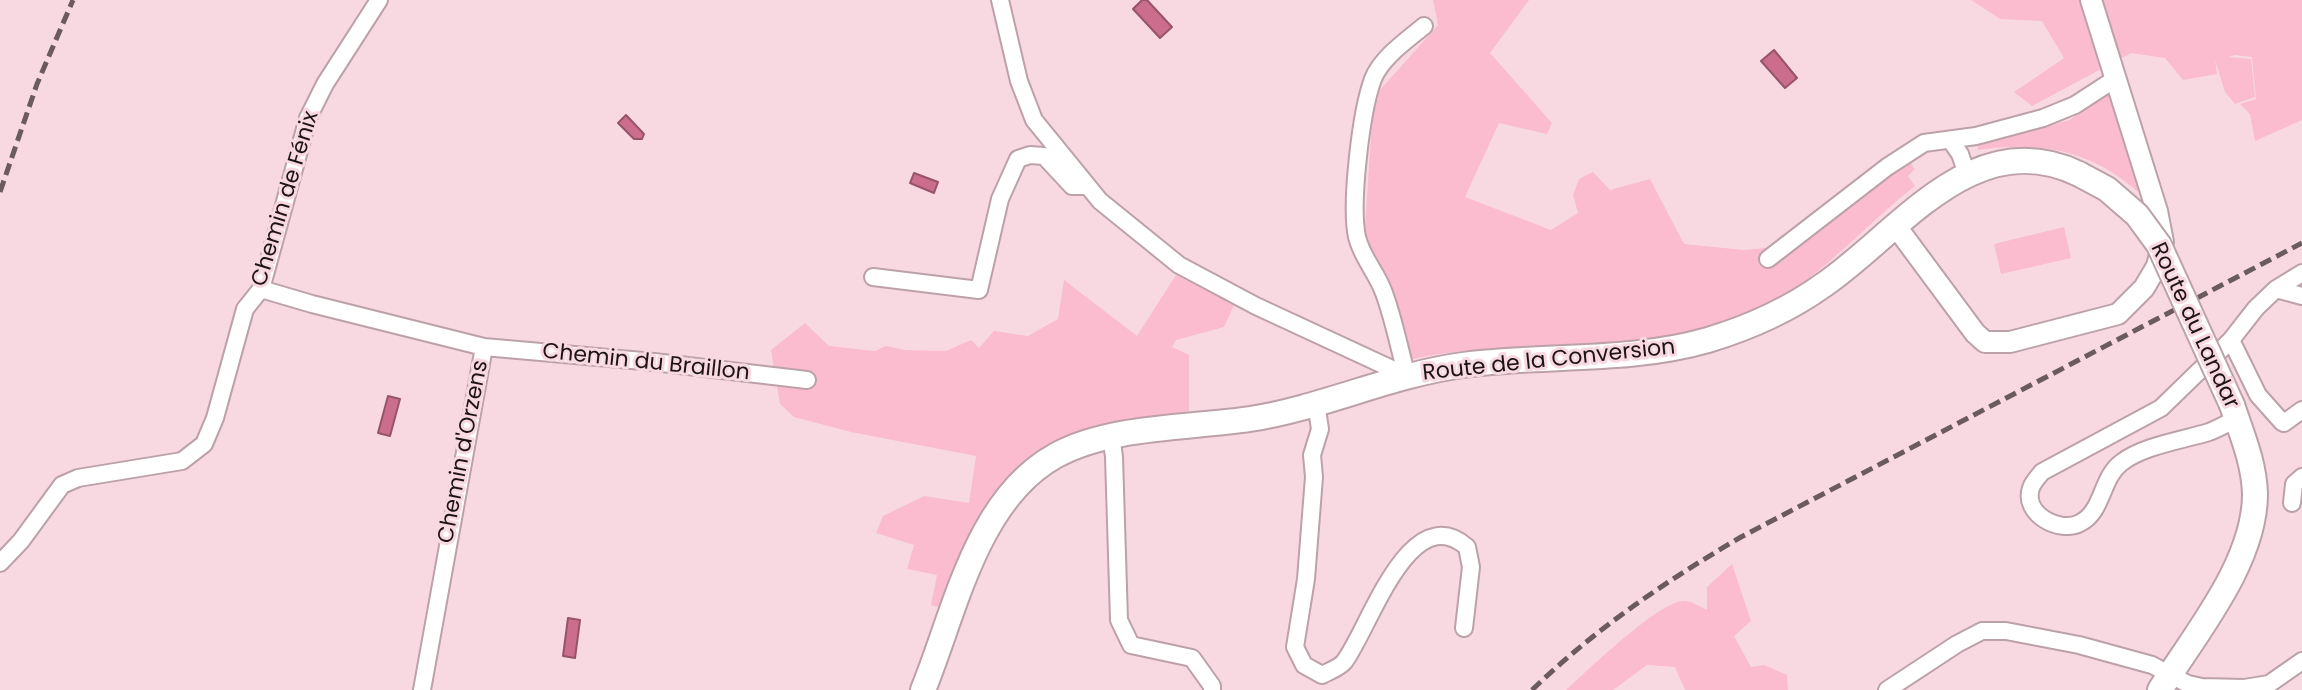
<!DOCTYPE html>
<html>
<head>
<meta charset="utf-8">
<style>
	body { margin:0 }
	canvas { display:block; background:#f8d9e2 }
</style>
</head>
<body>
<canvas width="2302" height="690"></canvas>
<script>
const c = document.querySelector('canvas').getContext('2d');
c.lineJoin = 'round';
function fillPath(path, color) { c.fillStyle = color; c.fill(path, 'evenodd'); }
function trace(path, color, width, dash) { c.strokeStyle = color; c.lineWidth = width; c.lineCap = dash ? 'butt' : 'round'; c.setLineDash(dash || []); c.stroke(path); }
function write(font, color, halo, rows, align = 'center') {
  c.font = font + ' Poppins,sans-serif'; c.lineWidth = 6; c.setLineDash([]); c.textBaseline = 'middle'; c.strokeStyle = halo; c.fillStyle = color; for (const [text, x, y, turn = 0] of rows) {
    c.save(); c.translate(x, y); c.rotate((+turn || 0) * Math.PI / 180); c.textAlign = isNaN(turn) ? turn : align; if (halo) c.strokeText(text, 0, 0); c.fillText(text, 0, 0); c.restore();
  }
}
const green = new Path2D(`
	M1433 0H1529L1490 53 1552 123 1547 134 1499 123 1465 197 1551 230 1578 213 1573 195 1579 179 1593 172 1610 190 1650 179 1684 244 1744 250 1797 245 1909 161 1915 169 1908 176 1915 186C1866 224 1825 274 1769 304 1660 364 1530 333 1413 359L1401 331 1392 287 1369 248 1365 228 1372 120 1380 90 1438 25Z
	M1971 0H2302V120L2255 141 2250 114 2240 104 2256 99 2252 57 2235 55 2228 57 2251 59 2255 97 2235 104 2225 92 2215 60 2217 74 2183 80 2165 58 2131 53 2032 106 2014 92 2064 58 2042 21 2000 19Z
	M2108 93 2114 95 2148 201C2097 152 2047 140 1978 150V146L1990 141 2070 120 2099 96Z
	M2064 227 2071 258 2001 274 1994 244Z
	M1176 275 1234 305 1224 327 1176 340 1172 347 1189 355V411C1116 421 1039 434 992 497 968 529 955 571 941 608L931 605 937 575 907 569 914 545 876 533 883 516 924 496 969 503 976 456 851 432 794 417 780 404 771 350 805 323 829 346 875 351 886 346 905 350 946 351 971 340 979 348 994 331 1028 336 1058 319 1064 280 1137 336Z
	M1732 564 1751 621 1734 636 1751 667 1764 665 1787 675 1788 690H1685L1675 667 1647 665 1613 690H1566C1586 672 1660 600 1684 601 1692 601 1700 607 1707 610V587Z`);
const water = new Path2D(`
	M1142 0H1147L1172 27 1160 38 1133 9Z
	M1774 50 1797 78 1785 88 1761 61Z
	M626 115 644 134 642 139H634L618 123Z
	M914 173 938 182 934 193 910 183Z
	M388 396 400 399 390 436 378 433Z
	M568 618 580 620 575 658 563 656Z`);
const minor = new Path2D(`
	M1000 0 1019 81 1034 120 1100 201 1179 265 1256 306 1407 376
	M1951 141 1960 154 1967 174
	M1768 259 1887 167 1924 143 1976 136 2043 118 2075 105 2115 79
	M873 277 979 290 1000 199 1018 159 1030 155 1044 156 1072 186H1086
	M261 289 312 304 484 347 422 690
	M2276 289 2302 296
	M2231 340 2258 395 2282 422 2284 423 2302 410
	M484 347 654 362 807 380
	M1407 376C1399 348 1394 320 1384 293 1377 273 1362 258 1357 237 1350 204 1361 111 1373 79 1381 58 1407 40 1424 26
	M1316 403 1320 429 1312 455 1314 477 1306 579 1295 647 1304 665 1322 675C1329 671 1339 668 1344 662 1369 630 1409 497 1467 547L1471 567 1464 628
	M2237 418C2228 423 2218 429 2209 432 2183 440 2142 446 2121 463 2101 478 2103 512 2080 523 2060 534 2022 514 2031 488 2033 482 2038 477 2042 472L2161 408 2231 340 2256 308 2276 289 2302 273
	M1111 435 1114 457 1119 620 1131 645 1192 658 1212 686V690
	M2292 503 2294 484 2302 477
	M0 563 21 541 62 485 78 478 182 461 204 444 215 418 245 309 261 289 308 118 325 84 379 0
	M1887 690 1957 644 1982 631H2006L2079 645 2152 665 2188 684 2202 687 2244 688 2269 684 2302 661`);
const tertiary = new Path2D(`
	M1895 225 1975 333 1985 342H2010L2118 314 2144 288 2157 266 2163 242 2157 211 2091 0`);
const secondary = new Path2D(`
	M923 690C955 612 976 500 1055 456 1108 426 1189 428 1250 419 1322 408 1390 375 1463 365 1545 354 1628 363 1708 340 1751 327 1789 310 1825 284 1900 232 1974 123 2079 174
	M2160 690C2195 634 2255 563 2255 494 2254 462 2242 435 2232 405`);
const rail = new Path2D(`
	M0 192 37 84 73 0
	M1532 690C1595 629 1666 581 1741 537L2302 243`);
const secondaryBridge = new Path2D(`
	M2079 174 2107 189 2137 215 2159 245 2232 405`);
const streetNames = [
	["Chemin de Fénix",286,199,-73],
	["Route du Landar",2194,326,65],
	["Route de la Conversion",1549,361,-6],
	["Chemin du Braillon",646,363,6],
	["Chemin d'Orzens",464,452,-79]
];
fillPath(green, '#fabcce');
fillPath(water, '#cb6e8e');
trace(water, '#97536a', 2);
trace(minor, '#bda1a9', 20);
trace(tertiary, '#bda1a9', 24);
trace(secondary, '#bda1a9', 28);
trace(minor, '#fff', 16);
trace(tertiary, '#fff', 20);
trace(secondary, '#fff', 24);
trace(rail, '#6b5a5f', 5, [12, 6]);
trace(secondaryBridge, '#bda1a9', 28, []);
trace(secondaryBridge, '#fff', 24);
write('22px', '#1e1417', '#f8d9e2', streetNames);
</script>
</body>
</html>
